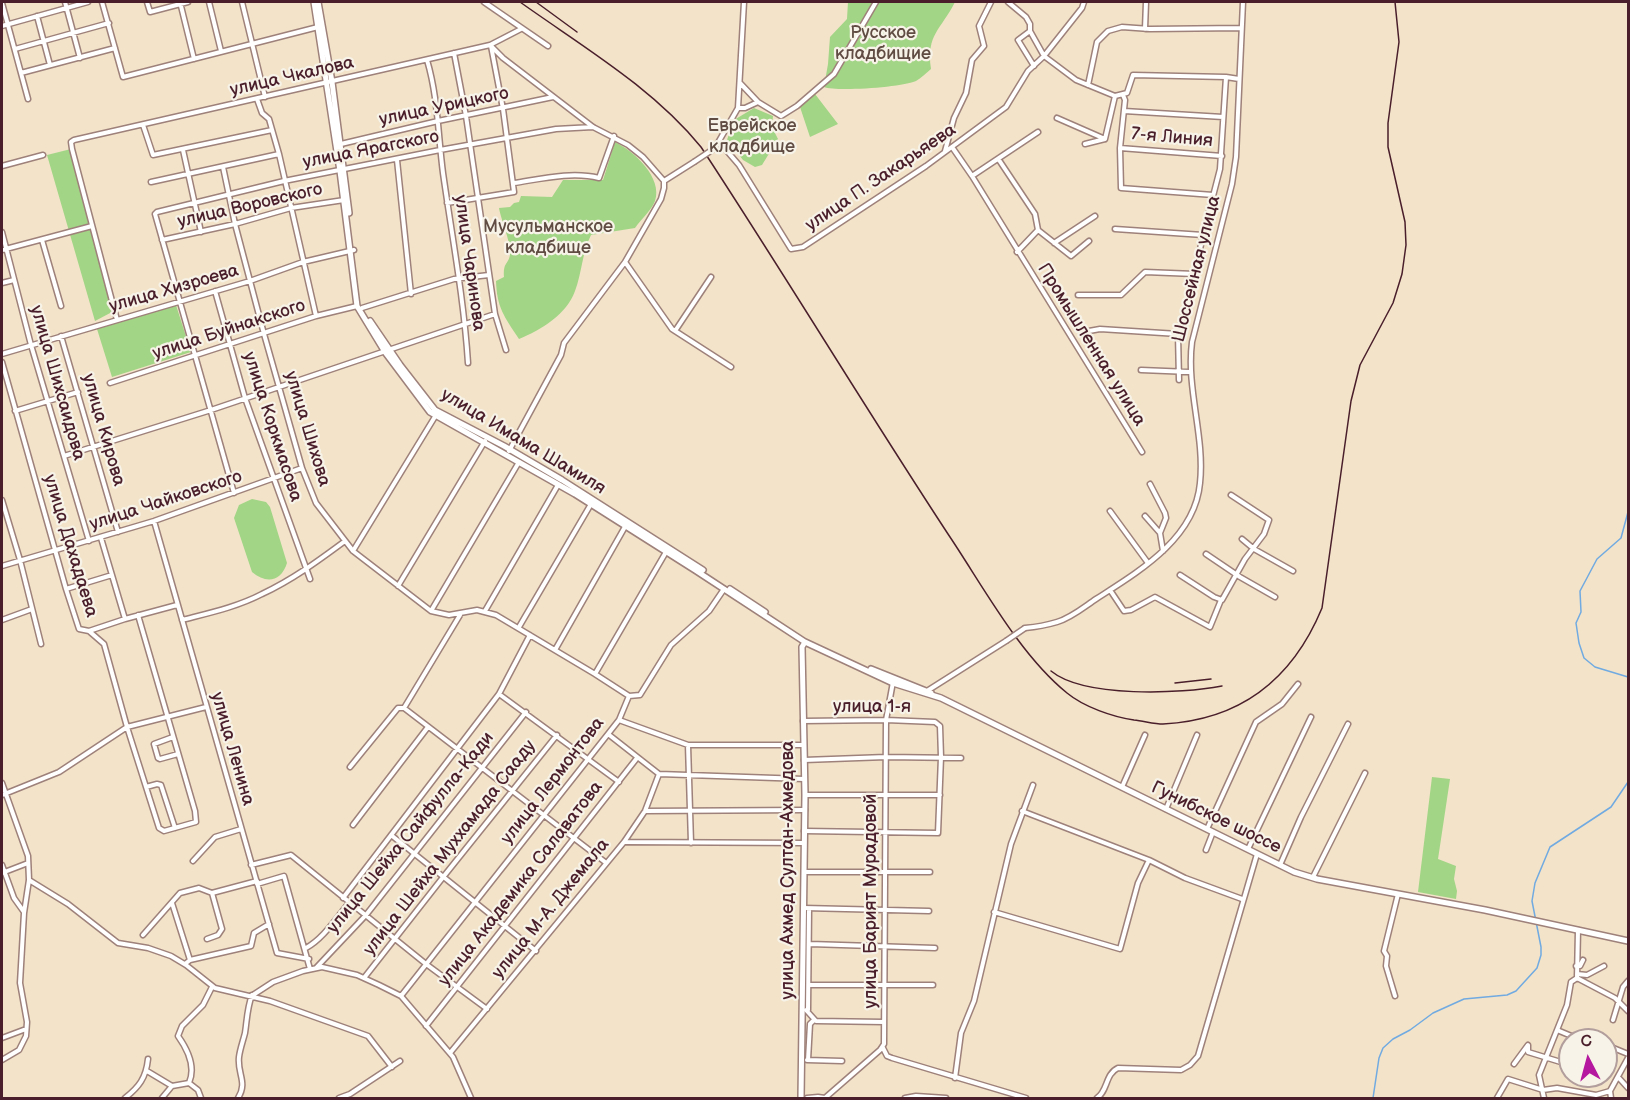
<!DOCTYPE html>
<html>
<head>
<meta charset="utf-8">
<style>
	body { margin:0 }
	#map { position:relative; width:1630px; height:1100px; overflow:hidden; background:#f2e3c9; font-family:"Balsamiq Sans",sans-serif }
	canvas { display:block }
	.frame { position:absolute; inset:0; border:3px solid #4a1f2b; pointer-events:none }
	.north { position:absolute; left:1558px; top:1028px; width:60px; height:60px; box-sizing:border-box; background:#f7f3e8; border:2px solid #b29e9c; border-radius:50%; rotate:354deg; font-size:16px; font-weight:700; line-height:24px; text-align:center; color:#4a1f2b }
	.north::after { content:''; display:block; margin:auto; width:21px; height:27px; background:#b5179e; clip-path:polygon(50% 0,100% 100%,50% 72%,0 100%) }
</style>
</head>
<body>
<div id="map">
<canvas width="1630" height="1100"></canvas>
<div class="frame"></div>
<div class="north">С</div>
</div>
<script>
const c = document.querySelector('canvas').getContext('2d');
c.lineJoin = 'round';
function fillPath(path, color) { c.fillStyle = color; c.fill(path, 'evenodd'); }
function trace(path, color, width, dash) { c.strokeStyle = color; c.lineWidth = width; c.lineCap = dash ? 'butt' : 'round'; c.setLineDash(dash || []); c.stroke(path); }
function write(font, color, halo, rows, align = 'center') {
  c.font = font + ' "Balsamiq Sans",sans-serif'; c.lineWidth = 4.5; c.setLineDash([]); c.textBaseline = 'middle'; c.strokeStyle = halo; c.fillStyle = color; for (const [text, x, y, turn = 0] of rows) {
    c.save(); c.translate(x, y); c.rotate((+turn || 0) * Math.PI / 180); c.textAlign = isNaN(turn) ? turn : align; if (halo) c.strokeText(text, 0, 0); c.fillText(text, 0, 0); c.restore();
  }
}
const green = new Path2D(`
	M848 2H955C941 30 926 34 931 69 926 73 921 78 916 81 903 87 837 92 824 87L828 64 830 37 847 19Z
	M815 94 838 124 810 137 800 107Z
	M754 108 773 116 772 127 778 139 762 165 755 167 743 160 727 140 734 120Z
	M615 142C634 151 663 178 655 201 651 211 641 219 635 228L591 235C582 253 582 272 575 291 567 314 541 330 519 339 504 316 497 308 496 281L504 277C503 262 508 265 510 255 512 245 501 220 499 208L510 207 514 203 519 202 521 196 552 197 563 180H603Z
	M71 149 112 312 95 321 47 155Z
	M176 305 191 352 112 377 97 329Z
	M252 499 266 502 270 507 287 563C281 582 266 584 252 572L234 518 239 505Z
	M1432 777 1450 779 1438 859 1456 866 1454 879 1457 891 1456 899 1418 892Z`);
const stream = new Path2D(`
	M1628 474V512L1621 538 1597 559 1580 591 1581 612 1576 623 1579 643 1584 658 1595 667 1628 677
	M1373 1098 1379 1058 1383 1048 1393 1039 1410 1030 1433 1013 1464 999 1507 995 1516 991 1537 968 1541 955V947L1532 901 1535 883 1550 847 1611 807 1628 782`);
const minor = new Path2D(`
	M65 2 80 58
	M102 2 123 77 318 27
	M147 2 150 12 188 2
	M180 2 194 59
	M209 2 221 51
	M242 2 265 97
	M484 2 548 46
	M1084 2 1082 8 1044 56 1076 80 1115 96 1105 139 1085 144
	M2 3 28 99
	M37 16 50 65
	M2 26 88 2
	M1145 29 1146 2
	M1030 31 1018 40 1034 66
	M490 45 503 58 593 127 628 145 643 157 664 181
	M15 49 109 23
	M454 53 466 116 495 314 506 350
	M427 60C438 97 438 135 443 173 452 236 464 300 468 363
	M21 73 115 48
	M740 83 758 102 781 116 797 106 834 74 876 2
	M1088 85 1097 42 1108 31 1122 27 1150 29 1241 28
	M1123 95 1125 100 1120 148 1121 188 1213 195
	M1115 96 1127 93 1133 75 1226 77 1239 79
	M257 99 262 113 269 119 279 154 316 316
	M738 108H745L758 102
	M1124 111 1223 117
	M1057 118 1105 139
	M143 125 153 155 272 130
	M720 143 739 165 791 249 803 247 926 166 1006 107 1028 71 1044 56 1030 31V24L1026 17 1008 2
	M341 144 438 121 553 97
	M952 147 972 176 1142 452
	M715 148 738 108 744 2
	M1120 148 1222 156
	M183 150 201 232
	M945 151 954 118 966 93 972 60 984 46 979 26 991 2
	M397 160 411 294
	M999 160 1035 214 1038 230
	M2 166 43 155
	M223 167 235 224 264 334 302 468 316 503 353 551 431 611 449 615 477 610 496 615 595 674 629 696
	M972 176 1038 132
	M664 181 694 162
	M151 182 279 154
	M514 183C540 179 572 171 599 178L614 136
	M447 203 514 192 503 109 491 46
	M1115 229 1203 235
	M2 232 31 345 89 541
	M42 240 61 306
	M162 240 235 224 291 208 344 200
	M1054 243 1095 216
	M2 250 92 226
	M1017 252 1038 230 1071 256 1089 241
	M625 262 672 329 731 367
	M2 283 14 280
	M215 291 245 398 310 579
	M1078 295H1121L1145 272 1195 274
	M362 308 454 279 489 275
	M117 320 72 149 71 142 74 140 490 45 521 29
	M675 331 711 277
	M1089 331 1100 329 1178 334
	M61 336 118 532
	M2 354 250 281 303 262 354 250
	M2 362 66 589 79 629 89 631 104 644 127 727 159 828 164 831 196 822 195 811 138 615
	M1141 370 1190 372
	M1179 380 1178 334 1193 283 1203 235 1220 169 1226 77
	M110 383 316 316 357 306
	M15 411 78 392
	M509 451 561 355 564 343 625 262 661 199 664 188V181
	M64 456 211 410 495 314
	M1150 484 1165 513 1166 518 1160 533 1163 551
	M234 493 155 214 157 212 284 181 440 150 556 129 593 127
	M2 500 20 560 41 644
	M1110 511 1148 563
	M1145 516 1160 533
	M154 521 277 953 309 959
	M101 538 125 619
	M1242 539 1254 549 1293 571
	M353 551 436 415
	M1206 554 1240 577 1275 597
	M2 566 154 521 302 468
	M1180 575 1214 597 1222 600 1245 559 1264 534 1269 520 1231 495
	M398 586 485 441
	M66 589 112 575
	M1110 590 1124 611 1131 610 1155 597 1210 627 1221 600
	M431 611 519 462
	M485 611 558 485
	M2 620 32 609
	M182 620C209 613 237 607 262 594 292 580 318 561 345 541
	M519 627 591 504
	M1025 628C1036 627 1047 625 1057 622 1071 618 1084 607 1096 599 1138 572 1195 539 1200 483 1205 436 1186 389 1192 342L1232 184 1236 157 1243 2
	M89 631 125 619 177 605
	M555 650 626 525
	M595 674 666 552
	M927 691 1006 641
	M499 694 619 782
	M629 696 640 695 671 645 709 611 724 589
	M404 708 605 862
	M619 720 688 745H804
	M803 721 886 720 935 722 940 726 941 757 938 833 804 831
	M608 734 659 774 804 779
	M173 737 154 744 158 758 160 759 178 754
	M688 745 691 843
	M804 760 886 757 961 758
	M350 767 398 708H404L460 615
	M2 783 28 856 29 880 24 913 20 983 27 1022 26 1036 19 1050 2 1060
	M146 787 157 784 161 785 175 828
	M1122 787 1145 735
	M2 795 59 772 127 727 206 707
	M805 795H940
	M1166 809 1197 735
	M645 811 805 810
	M1022 811 1149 860 1185 878 1242 899
	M353 825 428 727
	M1207 829 1256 722 1282 704 1298 684
	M391 835 536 951
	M625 842 804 843
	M1248 849 1311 717
	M1206 850 1213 832
	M193 861 215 837 241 829
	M2 865 14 898 24 912
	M251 865 291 855 426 964 487 1009
	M1280 865 1301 817 1348 724
	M804 872H930
	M2 873 28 863
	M1313 877 1365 773
	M29 880 68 904 118 943 148 948 171 956 186 965 215 988 270 1001 368 1036 392 1067
	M257 884 284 876 310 969
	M343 898 499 694 530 635
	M172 903 190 960
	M804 908 929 911
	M994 912 1120 949 1138 883 1149 860
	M143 935 180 893 199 888 212 893 257 881
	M207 939 218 935 222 929 212 893
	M810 944 935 948
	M306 948C324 938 336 918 349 903
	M185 964 190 960 251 946 254 933 269 924
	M1576 966H1580L1583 960
	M316 968 366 915 526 712
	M1577 974 1587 975 1604 966
	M364 978 444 876 557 735
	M1577 978 1615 998 1628 1011
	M809 985H933
	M253 995 273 982 303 971 322 967 357 975 379 985 401 996 453 1057 471 1098
	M401 996 608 734 619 720 629 696
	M1395 996 1386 966 1387 956 1384 951 1398 894
	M806 1010 816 1021 884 1022
	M808 1010 809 909
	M1613 1020 1623 987 1628 981
	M426 1026 637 758
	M1557 1030 1581 1040
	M2 1038 26 1029
	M1606 1045 1628 1054
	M883 1048 887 1056 892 1058 1026 1098
	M450 1053 624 842 645 811 659 774
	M807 1060 842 1061
	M808 1060 810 1024 814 1020
	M1514 1064 1528 1045V1052L1564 1063
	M147 1071 172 1086 189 1083
	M1618 1077 1628 1088
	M955 1078 961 1033 974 1001 1011 844 1033 785
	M189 1083C196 1067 188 1050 178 1036L182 1026 203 1005 212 987
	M189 1083 198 1090 201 1098
	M125 1098C139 1087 146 1078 148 1059
	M162 1098 172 1086
	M238 1098C248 1082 237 1074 239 1057 240 1049 243 1041 245 1033 247 1020 247 1008 252 995
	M339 1098 350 1094 400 1061
	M807 1098 818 1097 825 1098
	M825 1098 880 1050 884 1044 886 720 893 682
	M905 1098 916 1096 946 1098
	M1097 1098C1108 1091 1105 1074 1118 1068L1181 1070 1190 1065 1198 1056 1257 854
	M1497 1098 1508 1079 1543 1090 1557 1088 1596 1095 1610 1091
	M1544 1098 1539 1075 1567 1005 1571 982 1577 978 1578 930
	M1611 1098 1610 1091 1628 1058`);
const secondary = new Path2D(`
	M314 2 340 171 357 306 385 352 430 412 575 494 695 570 805 642 893 683 941 698 1294 872 1317 879 1485 910 1628 941
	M318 2 332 82 349 213
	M370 321 400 365 435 410 504 446 562 480 703 570
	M730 589 765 612
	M871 669 931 693
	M801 1098 805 795 802 647 805 642`);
const rail = new Path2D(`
	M520 2C583 47 652 87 701 147 785 275 864 406 948 534 983 586 1019 654 1067 693 1084 707 1113 717 1134 720 1144 721 1154 724 1163 724 1241 720 1293 678 1322 608L1351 401 1360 365 1393 303 1402 274 1406 245 1405 222 1388 147V123L1399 42 1395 2
	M536 2 577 32
	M1051 671C1084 698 1181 694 1222 686
	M1175 683 1211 679`);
const minorBridge = new Path2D(`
	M694 162 715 148
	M1006 641 1025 628`);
const parkNames = [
	["Русское",883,33],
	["кладбищие",883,54],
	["Еврейское",752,126],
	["кладбище",752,147],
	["Мусульманское",548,227],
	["кладбище",548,248]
];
const streetNames = [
	["улица Чкалова",292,77,-13],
	["улица Урицкого",444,107,-12],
	["7-я Линия",1172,138,5],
	["улица Ярагского",371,150,-11],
	["улица П. Закарьяева",881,178,-34],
	["улица Воровского",250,206,-13],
	["улица Чаринова",469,263,82],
	["Шоссейная улица",1197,269,-76],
	["улица Хизроева",174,289,-16],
	["улица Буйнакского",229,330,-18],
	["Промышленная улица",1091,345,58],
	["улица Шихсаидова",57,383,74],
	["улица Коркмасова",272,427,72],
	["улица Шихова",307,429,73],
	["улица Кирова",103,430,74],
	["улица Имама Шамиля",523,442,31],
	["улица Чайковского",166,501,-18],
	["улица Дахадаева",70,546,73],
	["улица 1-я",872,707],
	["улица Ленина",232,749,74],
	["улица Лермонтова",553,781,-52],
	["Гунибское шоссе",1216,818,26],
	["улица Шейха Сайфулла-Кади",411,833,-51],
	["улица Шейха Муххамада Сааду",450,848,-52],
	["улица Ахмед Султан-Ахмедова",788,870,-90],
	["улица Академика Салаватова",521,884,-52],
	["улица Барият Мурадовой",871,901,-90],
	["улица М-А. Джемала",551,909,-51]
];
fillPath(green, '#a2d585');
trace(stream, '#70aae1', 1.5);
trace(minor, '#9e817a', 7);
trace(secondary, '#9e817a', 8);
trace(minor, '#fff', 4);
trace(secondary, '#fff', 5);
trace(rail, '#4a1f2b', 1.5);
trace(minorBridge, '#9e817a', 7, []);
trace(minorBridge, '#fff', 4);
write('18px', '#604c42', '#f7f3e8', parkNames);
write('18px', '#4a1f2b', '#f7f3e8', streetNames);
</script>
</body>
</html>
